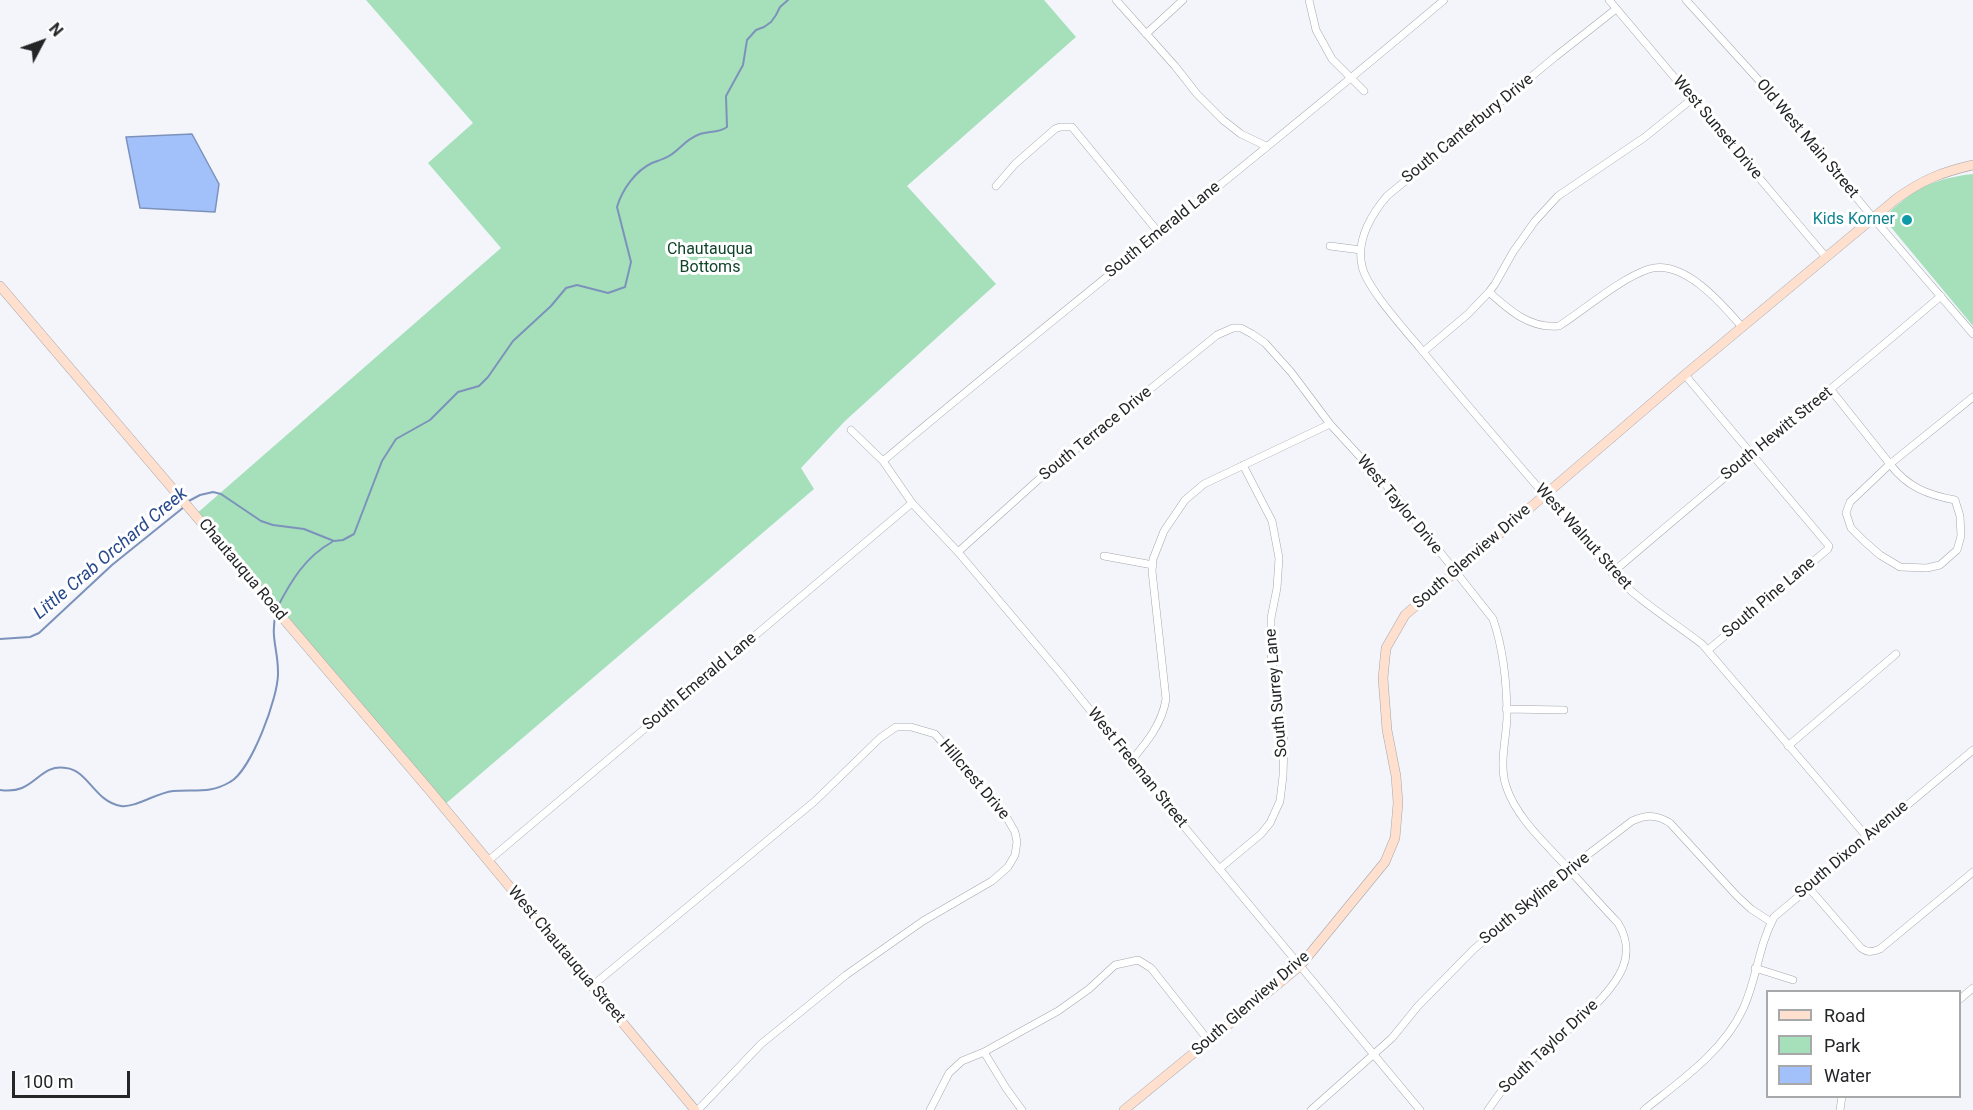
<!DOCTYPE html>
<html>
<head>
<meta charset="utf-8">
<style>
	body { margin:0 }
	#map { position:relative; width:1973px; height:1110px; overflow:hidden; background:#f3f5fb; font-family:Roboto,sans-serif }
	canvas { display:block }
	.legend { position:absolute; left:1766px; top:990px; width:195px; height:108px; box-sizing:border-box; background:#fff; border:2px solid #a7a8a9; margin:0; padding:8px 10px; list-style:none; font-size:18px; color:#242527 }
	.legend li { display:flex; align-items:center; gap:12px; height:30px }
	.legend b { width:30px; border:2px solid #a7a8a9 }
	.north { position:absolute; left:12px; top:12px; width:60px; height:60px; -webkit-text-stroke:4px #fff; paint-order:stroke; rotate:49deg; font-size:16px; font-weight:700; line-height:24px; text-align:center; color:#242527 }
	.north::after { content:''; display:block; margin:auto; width:21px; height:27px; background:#242527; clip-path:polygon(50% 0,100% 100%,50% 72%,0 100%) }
	.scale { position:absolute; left:12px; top:1071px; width:118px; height:27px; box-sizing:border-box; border:3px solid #242527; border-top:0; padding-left:8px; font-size:18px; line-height:21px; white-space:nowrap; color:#242527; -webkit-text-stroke:4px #fff; paint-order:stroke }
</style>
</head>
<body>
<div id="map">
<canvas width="1973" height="1110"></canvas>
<ul class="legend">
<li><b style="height:8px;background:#ffdfcd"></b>Road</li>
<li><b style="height:16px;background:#a6e0bb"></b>Park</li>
<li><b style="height:16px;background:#a2c1fb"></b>Water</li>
</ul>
<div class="north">N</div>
<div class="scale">100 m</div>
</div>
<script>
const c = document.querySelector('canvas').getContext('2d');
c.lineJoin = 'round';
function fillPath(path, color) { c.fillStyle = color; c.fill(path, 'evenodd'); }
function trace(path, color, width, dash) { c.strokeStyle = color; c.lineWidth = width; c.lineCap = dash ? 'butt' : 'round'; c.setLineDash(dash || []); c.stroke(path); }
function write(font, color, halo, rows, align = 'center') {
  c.font = font + ' Roboto,sans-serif'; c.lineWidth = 6; c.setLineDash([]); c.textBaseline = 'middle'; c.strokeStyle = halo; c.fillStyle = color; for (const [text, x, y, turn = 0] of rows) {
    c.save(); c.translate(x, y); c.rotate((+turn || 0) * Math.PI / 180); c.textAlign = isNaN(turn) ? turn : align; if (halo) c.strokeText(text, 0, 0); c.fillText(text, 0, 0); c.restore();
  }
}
const green = new Path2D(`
	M366 0H1044L1076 37 907 186 996 284 845 421 801 468 814 489 443 806 195 515 501 248 428 163 473 123Z
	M1973 174V326L1885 220C1888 212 1893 208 1900 203 1922 184 1945 177 1973 174Z`);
const water = new Path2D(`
	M192 134 219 184 215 212 140 208 126 137Z`);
const stream = new Path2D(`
	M187 502 200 495 213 492 221 494 261 521 273 525 304 529 334 541 343 540 354 534 382 461 396 439 430 420 458 392 479 386 488 377 513 341 551 306 566 288 577 285 608 293 625 287 631 262 617 207C622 190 635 171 652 163 657 161 664 159 669 156 682 148 684 140 700 134 709 131 719 133 727 127L726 96 743 65 747 40 756 30 764 27 771 22 776 15 780 7 788 0
	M277 608C291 581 305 557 332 542
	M0 639 30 637 39 633 112 565 184 507
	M0 790C8 791 15 791 22 788 40 780 44 765 66 768 88 770 95 802 121 806 135 808 156 793 173 791 194 789 210 794 230 782 251 771 279 696 278 672 278 649 270 637 276 613`);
const street = new Path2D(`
	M1116 0 1175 66 1197 94 1223 120 1241 134 1266 146
	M1309 0 1316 30 1332 59 1364 91
	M1609 0 1826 257
	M1686 0 1765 87 1874 219 1973 334
	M1616 9 1555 57 1387 196C1371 215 1356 240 1362 266 1366 287 1405 330 1420 348 1482 424 1548 498 1612 573 1639 601 1672 621 1702 644L1867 837
	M1146 34 1183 0
	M996 186 1015 164 1055 129 1060 127H1072L1159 233
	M1330 246 1361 250
	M1489 292C1509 310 1530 329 1559 326 1584 310 1621 278 1649 269 1684 259 1722 304 1742 327
	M1423 352 1468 314 1489 292 1495 284 1513 252 1535 221 1558 196 1645 137 1692 99
	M1685 375 1829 546 1828 549 1708 650
	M1831 390 1890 464 1973 397
	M851 430 883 461 912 503 958 552 1061 674 1177 818 1420 1110
	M883 461C1068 305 1259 157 1444 0
	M1890 464C1907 487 1928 495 1955 500L1960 516 1961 536 1957 550 1940 565 1927 568 1900 567 1880 555 1864 541 1851 528 1846 513 1850 502Z
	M958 552 1038 480 1217 335 1233 328H1241L1252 334 1265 343 1291 372 1330 424 1395 495 1493 619C1504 651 1507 685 1507 718 1506 740 1499 765 1506 786 1516 817 1544 842 1566 866 1583 885 1600 904 1618 923 1626 936 1629 952 1623 967 1608 1004 1546 1046 1516 1074 1505 1085 1497 1097 1488 1110
	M1104 556 1153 565
	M1612 573C1721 479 1832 389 1941 296
	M1506 709 1564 710
	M1788 746 1896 654
	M1131 761C1147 742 1162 724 1166 699L1152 571 1153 559 1164 531 1185 500 1204 484 1330 424
	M488 861 912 503
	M1219 869 1261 834 1270 823 1280 801 1283 776 1284 741 1271 654V618L1277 588 1279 558 1272 521 1243 465
	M1809 888 1861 948C1868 953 1872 952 1880 949L1973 872
	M1755 968 1793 980
	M592 986 815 801 880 738 896 727H911L935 734 1004 813 1015 832 1017 842 1015 855 1008 867 992 881 923 921 846 975 761 1044 698 1110
	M1960 999 1973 988
	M984 1052 1006 1088 1022 1110
	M930 1110 949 1073 962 1061 984 1052 1058 1011 1089 989 1115 965 1138 960 1151 968 1209 1041
	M1311 1110 1392 1038 1418 1006 1474 949 1569 869 1632 821C1646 815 1656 814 1670 823L1737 896 1751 909 1771 922
	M1644 1110C1680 1081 1723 1052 1743 1009 1757 979 1758 947 1774 917L1973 750
	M1840 1110 1842 1096`);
const secondary = new Path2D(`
	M0 286 431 792 695 1110
	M1124 1110 1300 966 1385 862 1395 838 1398 803 1396 776 1387 730 1383 678 1386 648 1405 615 1687 373 1896 199C1922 180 1942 172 1973 165`);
const markers = [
	[1907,220,6,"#0f9aa8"]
];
const streetNames = [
	["West Sunset Drive",1717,128,50],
	["South Canterbury Drive",1468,129,-39],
	["Old West Main Street",1807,139,50],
	["South Emerald Lane",1163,230,-39],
	["South Terrace Drive",1096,434,-39],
	["South Hewitt Street",1777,434,-39],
	["West Taylor Drive",1399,505,50],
	["West Walnut Street",1583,537,48],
	["South Glenview Drive",1472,557,-41],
	["Chautauqua Road",242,570,50],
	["South Pine Lane",1769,598,-40],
	["South Emerald Lane",700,682,-40],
	["South Surrey Lane",1277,693,-95],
	["West Freeman Street",1137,768,51],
	["Hillcrest Drive",974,780,50],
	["South Dixon Avenue",1852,850,-40],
	["South Skyline Drive",1535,899,-39],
	["West Chautauqua Street",566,955,50],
	["South Glenview Drive",1251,1004,-41],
	["South Taylor Drive",1549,1047,-43]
];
const cultureNames = [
	["Kids Korner",1895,220]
];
const parkNames = [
	["Chautauqua",710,250],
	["Bottoms",710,268]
];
const waterNames = [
	["Little Crab Orchard Creek",111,554,-40]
];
fillPath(green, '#a6e0bb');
fillPath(water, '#a2c1fb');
trace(water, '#7c92bb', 1.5);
trace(stream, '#7c92bb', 2);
trace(street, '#a5a7ad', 8);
trace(secondary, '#a5a7ad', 10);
trace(street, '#fff', 7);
trace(secondary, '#ffdfcd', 9);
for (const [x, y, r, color] of markers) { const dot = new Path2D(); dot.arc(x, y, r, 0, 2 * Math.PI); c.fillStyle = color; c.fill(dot); trace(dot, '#fff', 2); }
write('16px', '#242527', '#fff', streetNames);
write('16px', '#0d838f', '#fff', cultureNames, 'right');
write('16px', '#11452b', '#fff', parkNames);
write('italic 18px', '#294a8d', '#fff', waterNames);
</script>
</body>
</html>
